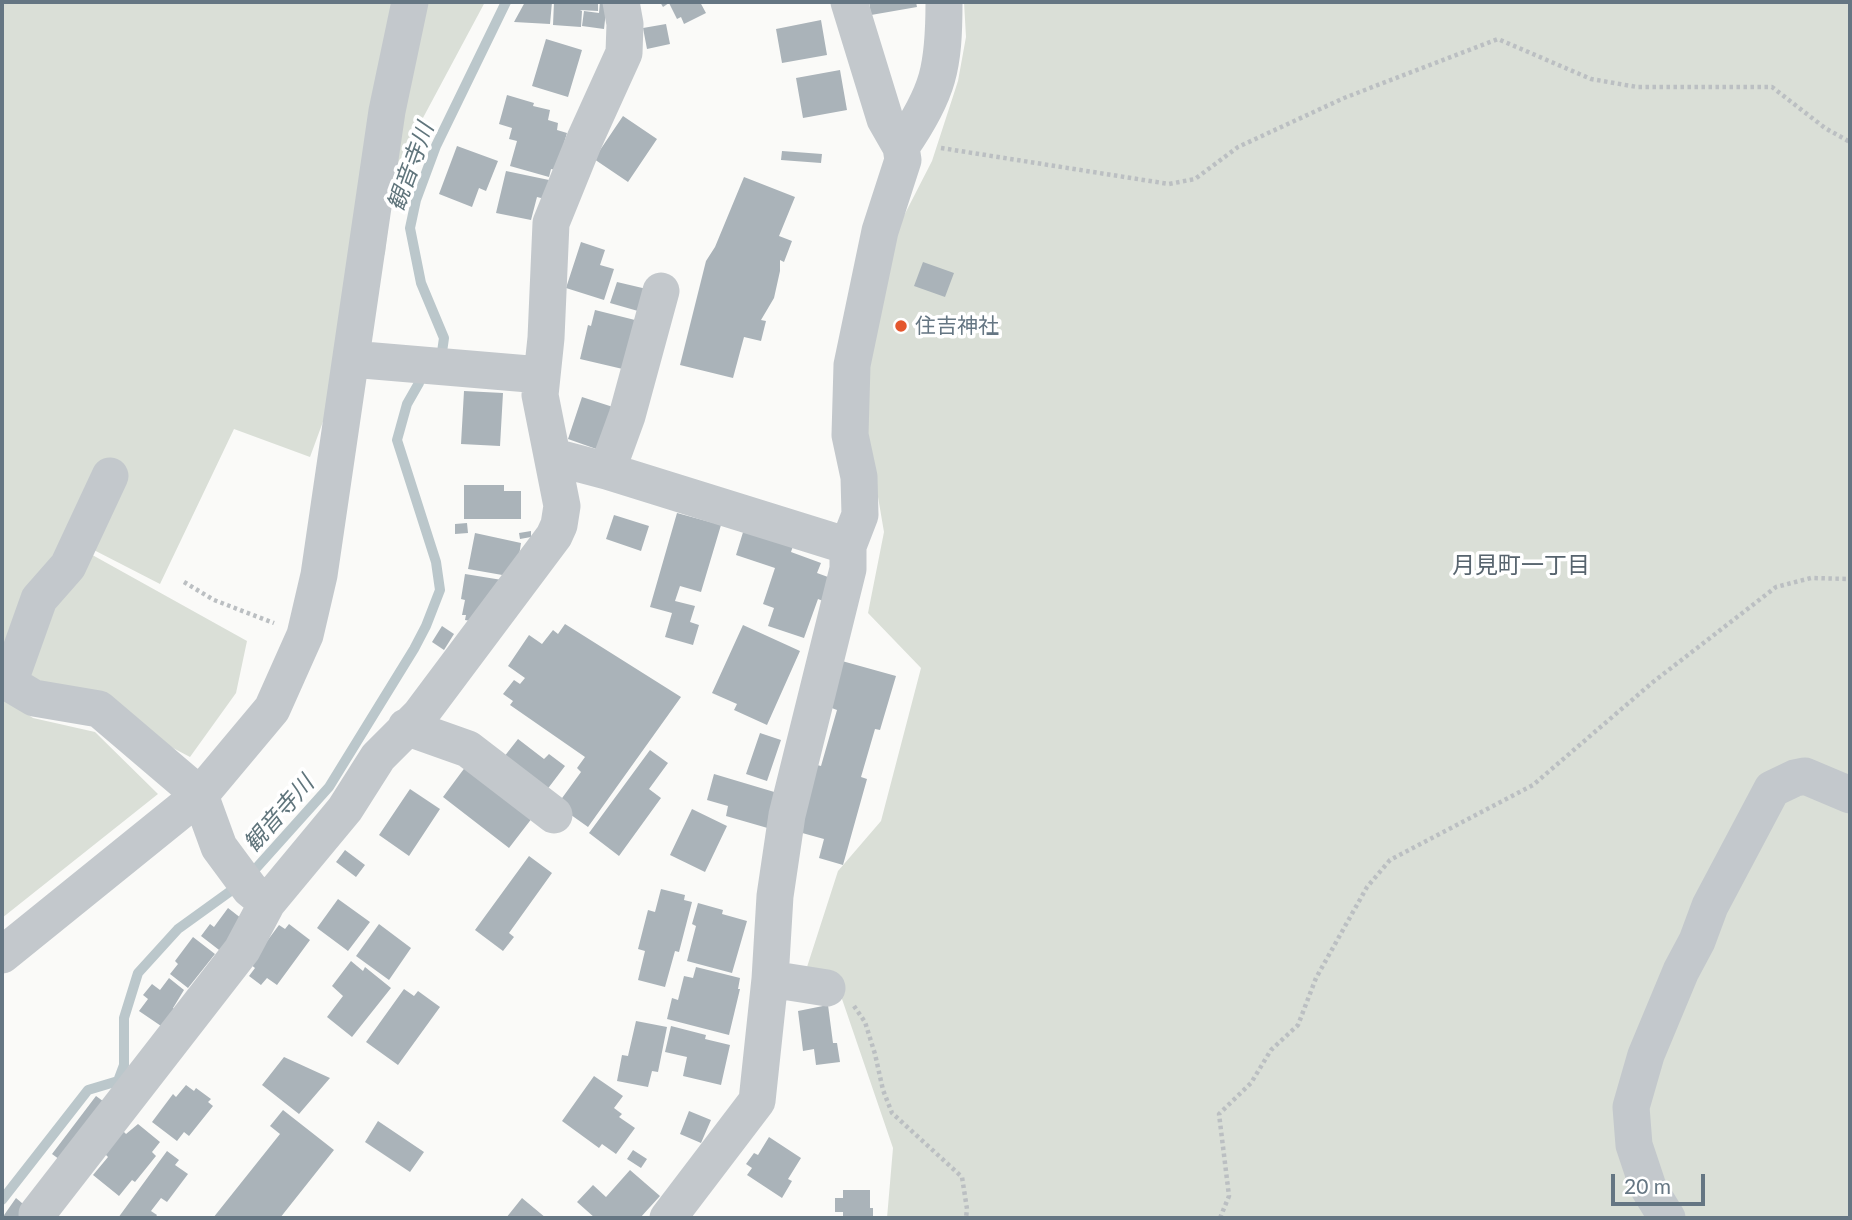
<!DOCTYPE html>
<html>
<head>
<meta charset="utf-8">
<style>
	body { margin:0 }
	#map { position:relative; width:1852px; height:1220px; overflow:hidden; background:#fafaf8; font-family:Lato,sans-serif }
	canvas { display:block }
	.frame { position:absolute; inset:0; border:4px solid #657683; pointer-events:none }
	.scale { position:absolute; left:1611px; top:1174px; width:94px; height:32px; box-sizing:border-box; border:4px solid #657683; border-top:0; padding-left:9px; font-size:21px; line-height:24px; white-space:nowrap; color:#657683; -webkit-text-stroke:5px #fff; paint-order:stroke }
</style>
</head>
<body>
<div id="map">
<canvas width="1852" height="1220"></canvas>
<div class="frame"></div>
<div class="scale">20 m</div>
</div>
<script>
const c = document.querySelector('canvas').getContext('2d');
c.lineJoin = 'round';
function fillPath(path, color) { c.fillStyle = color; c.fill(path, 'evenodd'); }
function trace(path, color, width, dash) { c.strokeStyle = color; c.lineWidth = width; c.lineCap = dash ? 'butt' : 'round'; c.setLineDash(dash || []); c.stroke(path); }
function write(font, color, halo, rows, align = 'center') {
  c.font = font + ' Lato,"Noto Sans JP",sans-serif'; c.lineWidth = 7; c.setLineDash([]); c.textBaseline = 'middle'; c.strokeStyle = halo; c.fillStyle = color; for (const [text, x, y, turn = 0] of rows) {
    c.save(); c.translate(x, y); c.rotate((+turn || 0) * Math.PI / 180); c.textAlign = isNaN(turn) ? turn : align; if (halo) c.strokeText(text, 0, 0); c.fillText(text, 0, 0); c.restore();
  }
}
const green = new Path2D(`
	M2 2H485L394 172 385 253 310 457 234 429 160 584 88 547 2 668Z
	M964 2H1850V1218H887L893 1148 842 999 807 967 838 871 881 821 921 668 868 613 884 532 865 421 871 317 893 237 932 161 958 81 966 37Z
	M78 547 247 641 236 693 190 757 99 709 9 683Z
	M2 687 6 700 33 718 95 732 158 794 2 918Z`);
const stream = new Path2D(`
	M442 352 444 338 421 283 410 228 416 200 436 146 506 2
	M250 875 329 787 414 649 426 626 440 590 436 562 397 440 407 404 419 383
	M2 1200 88 1090 118 1081 124 1065V1018L138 973 178 929 239 885`);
const building = new Path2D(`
	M525 2H552L550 24 514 22Z
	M554 2H598V11L580 10 582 11 581 27 553 25Z
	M600 2H607L604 29 582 26 584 11 599 13Z
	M660 2H700L706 13 684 24 681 17 677 19 669 3 663 7Z
	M869 2H916L917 7 871 15Z
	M821 20 827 55 782 63 776 29Z
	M666 24 670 44 647 49 643 28Z
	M546 39 582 50 568 97 532 86Z
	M840 70 847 110 803 118 796 78Z
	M507 95 534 103 533 106 550 110 548 120 558 123 557 130 567 133 556 170 551 169 549 177 510 166 517 141 509 139 512 128 499 124Z
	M623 116 657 139 628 182 594 159Z
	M457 146 498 161 486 191 479 188 472 207 439 194Z
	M782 151 822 154 821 163 781 160Z
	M506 171 549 180 545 199 537 197 531 220 496 213Z
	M744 177 795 197 779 236 792 241 784 262 780 260V271L774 298 761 320 766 321 761 341 744 337 733 378 680 365 706 261 715 247Z
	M581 242 605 250 600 265 614 269 604 300 566 288Z
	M923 262 954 273 945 297 914 286Z
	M617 282 651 290 645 313 610 303Z
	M595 310 639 321 627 370 580 359 588 325 591 326Z
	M464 391 503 393 500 446 461 444Z
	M582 397 616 408 602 451 568 439Z
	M464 485H504V491H521V519H464Z
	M677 513 721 525 701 592 680 586 675 601 695 606 690 622 699 625 693 645 665 637 672 613 650 607Z
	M614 515 649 526 641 551 606 539Z
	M467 523 468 533 455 534V524Z
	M744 529 793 546 791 552 821 563 817 573 828 577V603L818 599 804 638 768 626 774 608 763 604 775 568 736 555Z
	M531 531V537L520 539 519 533Z
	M475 533 521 543 517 569 508 576 468 569Z
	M465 574 502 580 476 622 465 620 466 615H462L465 600 461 599Z
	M565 624 681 697 588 827 557 805 581 772 577 768 585 757 510 705 513 701 503 694 514 680 520 684 525 678 508 666 529 635 542 644 553 630 558 634Z
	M743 625 800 651 767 725 734 710 737 704 712 693Z
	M442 626 454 634 444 650 432 642Z
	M842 661 896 676 880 730 875 729 861 777 867 779 843 865 819 858 824 839 795 831 817 765 821 766 837 710 829 707Z
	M760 733 781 740 767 781 746 774Z
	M518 739 544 759 549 754 565 766 543 795 500 762Z
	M650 750 668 763 649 789 661 798 619 856 589 833Z
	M469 762 536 813 509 848 443 797Z
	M714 774 781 794 771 829 726 816 728 806 707 800Z
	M410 789 440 809 409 856 379 835Z
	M692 809 727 826 705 872 670 855Z
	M345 850 365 865 356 877 336 862Z
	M529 856 552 873 509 933 514 937 503 951 475 930Z
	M661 889 685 895 684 900 692 902 679 952 675 951 665 987 638 980 645 951 638 949 648 910 655 912Z
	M338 899 370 922 348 951 317 928Z
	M698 903 723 910 722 914 747 921 732 973 687 961 696 926 692 924Z
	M228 908 246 922 223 953 201 936 210 924 214 927Z
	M289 924 310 940 277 985 267 978 261 985 249 976 255 968 250 964 279 925 285 929Z
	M379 924 411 948 389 980 356 956Z
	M193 937 215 954 188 988 170 974 178 964 175 961Z
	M351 961 363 971 365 967 391 988 352 1037 327 1017 343 996 332 986Z
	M696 967 740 978 738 989H740L729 1035 667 1019 672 998 678 1000 684 976 693 978Z
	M169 978 184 990 173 1008 180 1014 164 1028 139 1011 148 999 143 995 152 984 160 990Z
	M404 989 414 996 418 991 440 1007 398 1065 366 1042Z
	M828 1005 833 1043H837L840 1062 816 1065 814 1049 803 1051 798 1011Z
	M636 1021 667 1027 658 1072 652 1071 648 1087 617 1081 622 1055 628 1056Z
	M671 1026 706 1035 705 1039 730 1045 721 1085 683 1076 687 1057 665 1052Z
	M284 1057 330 1078 299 1114 262 1085Z
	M594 1076 623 1096 614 1108 622 1114 619 1117 635 1128 616 1154 602 1144 599 1148 562 1121Z
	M186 1085 194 1091 196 1088 211 1099 208 1102 213 1106 189 1136 184 1132 177 1141 152 1122 173 1094 176 1097Z
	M96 1096 107 1104 63 1162 52 1154Z
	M283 1110 334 1150 280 1218H213L280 1134 270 1126Z
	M689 1111 711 1120 701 1143 680 1134Z
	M378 1121 424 1152 410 1172 365 1142Z
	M138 1124 160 1142 152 1152 156 1156 135 1182 132 1180 119 1196 93 1175 108 1157 104 1153 122 1130 126 1134Z
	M769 1137 801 1158 788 1179 792 1181 782 1198 747 1175 752 1168 746 1164 754 1153 758 1155Z
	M633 1150 647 1159 641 1168 627 1159Z
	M167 1151 179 1160 175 1165 188 1174 167 1202 161 1198 151 1211 157 1215 155 1218H118Z
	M630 1170 660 1196 640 1218H595L577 1202 593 1185 606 1197Z
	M843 1190H870V1208H873V1218H843V1212H835V1198H843Z
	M16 1198 29 1209 21 1218H2Z
	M522 1198 546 1218H506Z`);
const path = new Path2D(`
	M941 148 1169 184 1195 179 1238 147 1344 98 1498 39 1591 79 1637 87H1772L1825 128 1850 142
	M184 582 214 600 274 623
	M854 1006 865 1022 875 1054 883 1090 892 1113 962 1177 967 1209 966 1218
	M1220 1218 1229 1196 1219 1114 1251 1083 1271 1050 1298 1025 1316 978 1367 887 1390 860 1533 785 1653 682 1776 587 1811 578 1850 579`);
const minor = new Path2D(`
	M901 147C939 92 944 67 944 2
	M351 359 541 375
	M554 457 607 471 848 546
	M607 471 627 416 661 291
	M110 476 68 566 39 599 9 683 34 698 99 709 200 795 219 847 250 889 267 903
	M406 727 468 749 554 815
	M2 955 200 795 272 709 305 635 319 575 387 111 410 2
	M770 979 827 988
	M37 1214 242 950 267 903 345 809 378 757 420 715 554 536 559 525 562 506 540 395 546 338 551 223 585 139 624 53 625 24 621 2
	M668 1218 757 1101 770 979 775 896 787 815 848 569V546L860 515 859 477 850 435 852 365 880 231 903 160 901 147 885 119 849 2
	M1667 1218 1648 1187 1634 1145 1631 1107 1646 1055 1681 971 1697 941 1710 906 1772 789 1795 778 1805 776 1850 795`);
const markers = [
	[901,326,7,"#e4572e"]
];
const poiNames = [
	["住吉神社",915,326]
];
const waterNames = [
	["観音寺川",411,167,-70],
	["観音寺川",279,814,-49]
];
const neighbourhoodNames = [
	["月見町一丁目",1521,566]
];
fillPath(green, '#dadfd7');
trace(stream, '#bbc7cb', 10);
fillPath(building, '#aab3b9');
trace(path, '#bbbfc2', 4.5, [3.5, 3.5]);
trace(minor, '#c3c8cc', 37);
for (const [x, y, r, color] of markers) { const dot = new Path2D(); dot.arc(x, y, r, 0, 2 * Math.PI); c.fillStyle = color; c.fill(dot); trace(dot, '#fff', 2.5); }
write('21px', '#657683', '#fff', poiNames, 'left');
write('italic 23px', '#60757c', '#fff', waterNames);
write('23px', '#57646e', '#fff', neighbourhoodNames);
</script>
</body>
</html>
